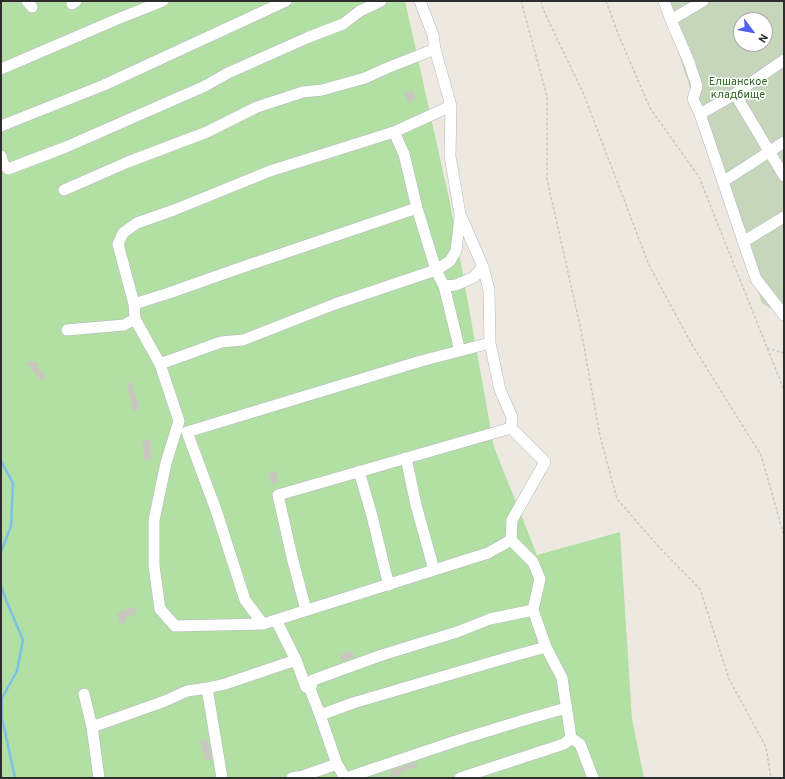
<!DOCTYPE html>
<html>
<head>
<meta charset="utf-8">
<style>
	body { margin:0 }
	#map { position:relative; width:785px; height:779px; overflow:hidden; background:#ede9e1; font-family:Overpass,sans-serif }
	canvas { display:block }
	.frame { position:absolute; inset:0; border:2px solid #2d2d2d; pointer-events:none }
	.north { position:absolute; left:733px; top:12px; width:40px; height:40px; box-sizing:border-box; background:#fff; border:1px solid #ababab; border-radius:50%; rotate:122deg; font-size:11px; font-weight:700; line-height:16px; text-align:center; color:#2d2d2d }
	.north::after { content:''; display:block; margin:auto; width:14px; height:18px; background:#4f60ed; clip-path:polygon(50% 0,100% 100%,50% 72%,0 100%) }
</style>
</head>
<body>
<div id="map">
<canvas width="785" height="779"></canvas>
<div class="frame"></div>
<div class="north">N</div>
</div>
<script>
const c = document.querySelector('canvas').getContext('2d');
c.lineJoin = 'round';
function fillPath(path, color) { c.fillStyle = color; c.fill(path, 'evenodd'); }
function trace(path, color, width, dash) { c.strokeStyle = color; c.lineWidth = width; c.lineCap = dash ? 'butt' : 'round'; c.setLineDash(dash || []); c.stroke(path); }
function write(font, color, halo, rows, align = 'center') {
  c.font = font + ' Overpass,sans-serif'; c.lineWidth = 3; c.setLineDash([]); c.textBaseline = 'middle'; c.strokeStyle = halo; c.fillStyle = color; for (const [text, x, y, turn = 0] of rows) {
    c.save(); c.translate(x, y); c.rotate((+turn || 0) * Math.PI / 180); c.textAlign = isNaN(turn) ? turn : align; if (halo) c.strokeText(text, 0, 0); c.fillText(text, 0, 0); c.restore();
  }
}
const green = new Path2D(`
	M1 1H405L450 203 494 447 537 555 620 532 632 719 644 778H1Z`);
const cemetery = new Path2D(`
	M661 1H784V317L762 303ZM741 20H765V44H741Z`);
const stream = new Path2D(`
	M1 461 13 483 11 526 1 552
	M1 585 6 600 23 640 17 671 2 698V718L15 778`);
const building = new Path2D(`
	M413 90 416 99 408 102 404 93Z
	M30 361 32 363 35 361 39 365 36 367 46 376 42 381 27 364Z
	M131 382 140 409 133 411 127 383Z
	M150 439 151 444V460H144V449L142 441Z
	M275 471 279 482 272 484 268 473Z
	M135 606 137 613 125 618 126 622 120 624 117 613Z
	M352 651 354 658 342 661 340 655Z
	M208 739 212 759 205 760 203 749H202L200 741Z
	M416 762 417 767 400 772 401 775 392 778 390 771Z`);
const path = new Path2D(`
	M521 1 547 96V179L581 330 600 436 617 499 660 548 700 589 729 679 766 747 771 778
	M541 1 543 9 584 95 649 265 691 343 761 455 784 536
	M606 1 619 36 650 108 699 177 784 390
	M767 348 784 353`);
const minor = new Path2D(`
	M27 1 32 7
	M420 1 433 35 435 49 451 106
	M664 1 671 20 689 62 697 86 693 99 700 114 756 279 784 315
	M72 4 76 1
	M671 20 703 1
	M1 69 120 18 163 1
	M735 94 784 176
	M700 114 735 94 784 60
	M1 126 16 120 104 85 286 1
	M394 132 404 154 417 208 436 270 450 261 456 251 460 216
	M1 156 3 163 8 169 66 147 205 86 228 73 309 37 343 24 360 11 381 1
	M724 181 784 142
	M64 190 128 162 207 132 257 107 303 92 322 90 365 78 387 68 435 49
	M743 242 784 217
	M444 286 456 285 474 277 483 267
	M134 304 169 293 237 269 417 208
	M67 330 124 325 135 319
	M160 364 221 342 243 340 335 304 436 270 444 286 460 351
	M406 458 416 505 434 570
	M359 471 372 516 386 574 389 585
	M511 540 488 553 263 624 175 626 160 609 154 566V520L166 463 179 421 160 364 135 319 134 304 118 244 123 233 137 223 174 210 270 171 394 132 451 106 450 156 460 214 483 267 489 290 490 343 500 390 512 417 511 428 545 462 512 520 511 540 533 562 540 579 533 610 546 647 562 678 571 738 580 744 593 778
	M306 610 292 557 278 495 511 428
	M276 620 296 660 306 687 310 689
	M263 624 245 600 216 510 187 432 421 361 490 343
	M207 688 222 778
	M84 694 92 727 99 778
	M320 715 353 703 506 658 546 647
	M92 727 165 701 187 691 207 688 225 684 296 660
	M292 778 303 776 337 764
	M345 778 337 764 320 715 310 689 313 680 382 655 457 632 490 619 533 610
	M346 778 462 739 524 720 566 708
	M460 778 564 744 571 738`);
const parkNames = [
	["Елшанское",738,83],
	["кладбище",738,96]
];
fillPath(green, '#b2dfa3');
fillPath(cemetery, '#c5d6ba');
trace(stream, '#7dc2e6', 2.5);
fillPath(building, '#c9c7bf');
trace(minor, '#b4b6bf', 12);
trace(path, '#c8c8c8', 1.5, [3, 2]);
trace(minor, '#fff', 11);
write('11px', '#2a6721', '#fff', parkNames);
</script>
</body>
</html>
